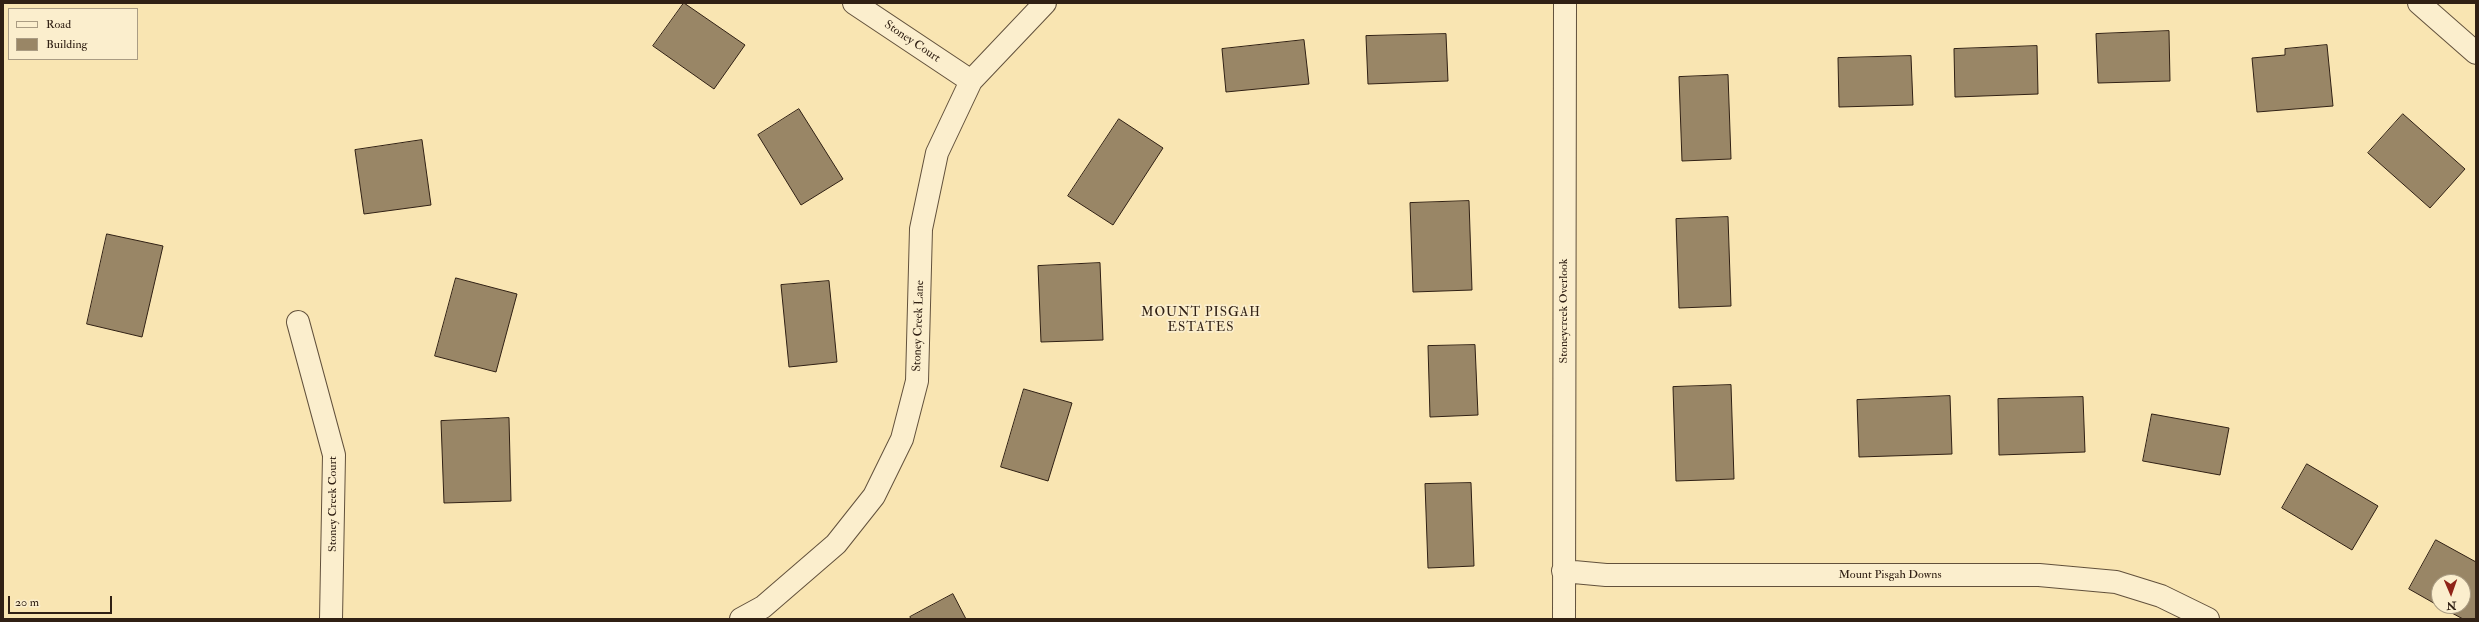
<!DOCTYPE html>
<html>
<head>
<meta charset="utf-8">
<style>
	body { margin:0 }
	#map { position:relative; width:2479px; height:622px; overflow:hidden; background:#f9e5b2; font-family:"IM FELL Double Pica",serif }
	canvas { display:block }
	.frame { position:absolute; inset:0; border:4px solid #302014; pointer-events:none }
	.legend { position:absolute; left:8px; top:8px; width:130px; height:52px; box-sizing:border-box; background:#fbeecd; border:1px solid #aa9c83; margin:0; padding:5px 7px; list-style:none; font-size:12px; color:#302014 }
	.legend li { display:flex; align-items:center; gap:8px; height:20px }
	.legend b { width:20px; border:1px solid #aa9c83 }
	.north { position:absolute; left:2431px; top:574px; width:40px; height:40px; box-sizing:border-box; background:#fbeecd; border:1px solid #aa9c83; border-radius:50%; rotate:178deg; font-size:11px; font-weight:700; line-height:16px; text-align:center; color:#302014 }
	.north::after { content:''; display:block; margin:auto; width:14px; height:18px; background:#8f2418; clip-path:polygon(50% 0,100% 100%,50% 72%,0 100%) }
	.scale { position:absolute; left:8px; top:596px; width:104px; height:18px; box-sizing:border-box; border:2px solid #302014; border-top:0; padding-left:5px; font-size:12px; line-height:14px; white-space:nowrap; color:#302014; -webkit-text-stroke:3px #fbeecd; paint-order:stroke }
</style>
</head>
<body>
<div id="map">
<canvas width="2479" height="622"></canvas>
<div class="frame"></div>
<ul class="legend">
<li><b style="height:5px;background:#fbeecd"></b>Road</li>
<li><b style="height:11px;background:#998666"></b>Building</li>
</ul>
<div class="north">N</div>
<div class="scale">20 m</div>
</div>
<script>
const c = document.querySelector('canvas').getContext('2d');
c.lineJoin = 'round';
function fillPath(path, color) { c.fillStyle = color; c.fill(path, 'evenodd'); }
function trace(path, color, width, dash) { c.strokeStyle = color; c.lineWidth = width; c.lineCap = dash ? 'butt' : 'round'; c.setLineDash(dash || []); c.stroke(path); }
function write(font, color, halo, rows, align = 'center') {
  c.font = font + ' "IM FELL Double Pica",serif'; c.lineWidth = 3.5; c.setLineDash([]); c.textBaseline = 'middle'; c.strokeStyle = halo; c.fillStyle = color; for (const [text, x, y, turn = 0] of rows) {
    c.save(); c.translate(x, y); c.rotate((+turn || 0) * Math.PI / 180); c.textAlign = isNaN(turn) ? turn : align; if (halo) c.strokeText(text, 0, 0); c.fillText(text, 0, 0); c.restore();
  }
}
const building = new Path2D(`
	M684 3 745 45 714 89 653 46Z
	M2169 31 2170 81 2098 83 2096 34Z
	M1446 34 1448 81 1368 84 1366 36Z
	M1304 40 1309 84 1226 92 1222 49Z
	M2327 45 2333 106 2257 112 2252 58 2285 55V49Z
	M2037 46 2038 94 1955 97 1954 49Z
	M1911 56 1913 105 1839 107 1838 58Z
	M1728 75 1731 159 1682 161 1679 77Z
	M799 109 843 179 801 205 758 135Z
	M2403 114 2465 169 2430 208 2368 153Z
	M1119 119 1163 148 1113 225 1068 196Z
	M422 140 431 205 364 214 355 150Z
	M1469 201 1472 290 1413 292 1410 203Z
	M1728 217 1731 306 1679 308 1676 219Z
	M107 234 163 246 142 337 87 324Z
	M1100 263 1103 340 1041 342 1038 266Z
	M456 278 517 294 496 372 435 356Z
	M829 281 837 362 789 367 781 285Z
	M1475 345 1478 415 1430 417 1428 346Z
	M1731 385 1734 479 1676 481 1673 387Z
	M1024 389 1072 403 1048 481 1001 467Z
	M1950 396 1952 454 1859 457 1857 400Z
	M2083 397 2085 452 1999 455 1998 399Z
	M2152 414 2229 428 2220 475 2143 461Z
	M509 418 511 501 444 503 441 421Z
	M2307 464 2378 506 2352 550 2282 508Z
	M1471 483 1474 566 1428 568 1425 484Z
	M2436 540 2476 562V619H2463L2439 606H2463V582H2439V606L2409 589Z
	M953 594 966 619H911L910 617Z`);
const minor = new Path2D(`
	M854 3 971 81
	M2419 3 2476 53
	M298 322 334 455 331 619
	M1563 571 1606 575H2039L2116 582 2161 596 2208 619
	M741 619 763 607 836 544 874 496 902 439 917 381 921 229 937 153 971 81 1045 3
	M1564 619 1565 3`);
const streetNames = [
	["Stoney Court",912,42,34],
	["Stoneycreek Overlook",1564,311,-90],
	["Stoney Creek Lane",919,326,-88],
	["Stoney Creek Court",333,504,-90],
	["Mount Pisgah Downs",1890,575]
];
const neighbourhoodNames = [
	["MOUNT PISGAH",1201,313],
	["ESTATES",1201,328]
];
fillPath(building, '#998666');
trace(building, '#302014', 1);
trace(minor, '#62513c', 24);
trace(minor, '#fbeecd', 22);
write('12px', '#302014', '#fbeecd', streetNames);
c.letterSpacing = '1px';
write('13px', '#302014', '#fbeecd', neighbourhoodNames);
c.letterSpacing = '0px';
</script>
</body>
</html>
